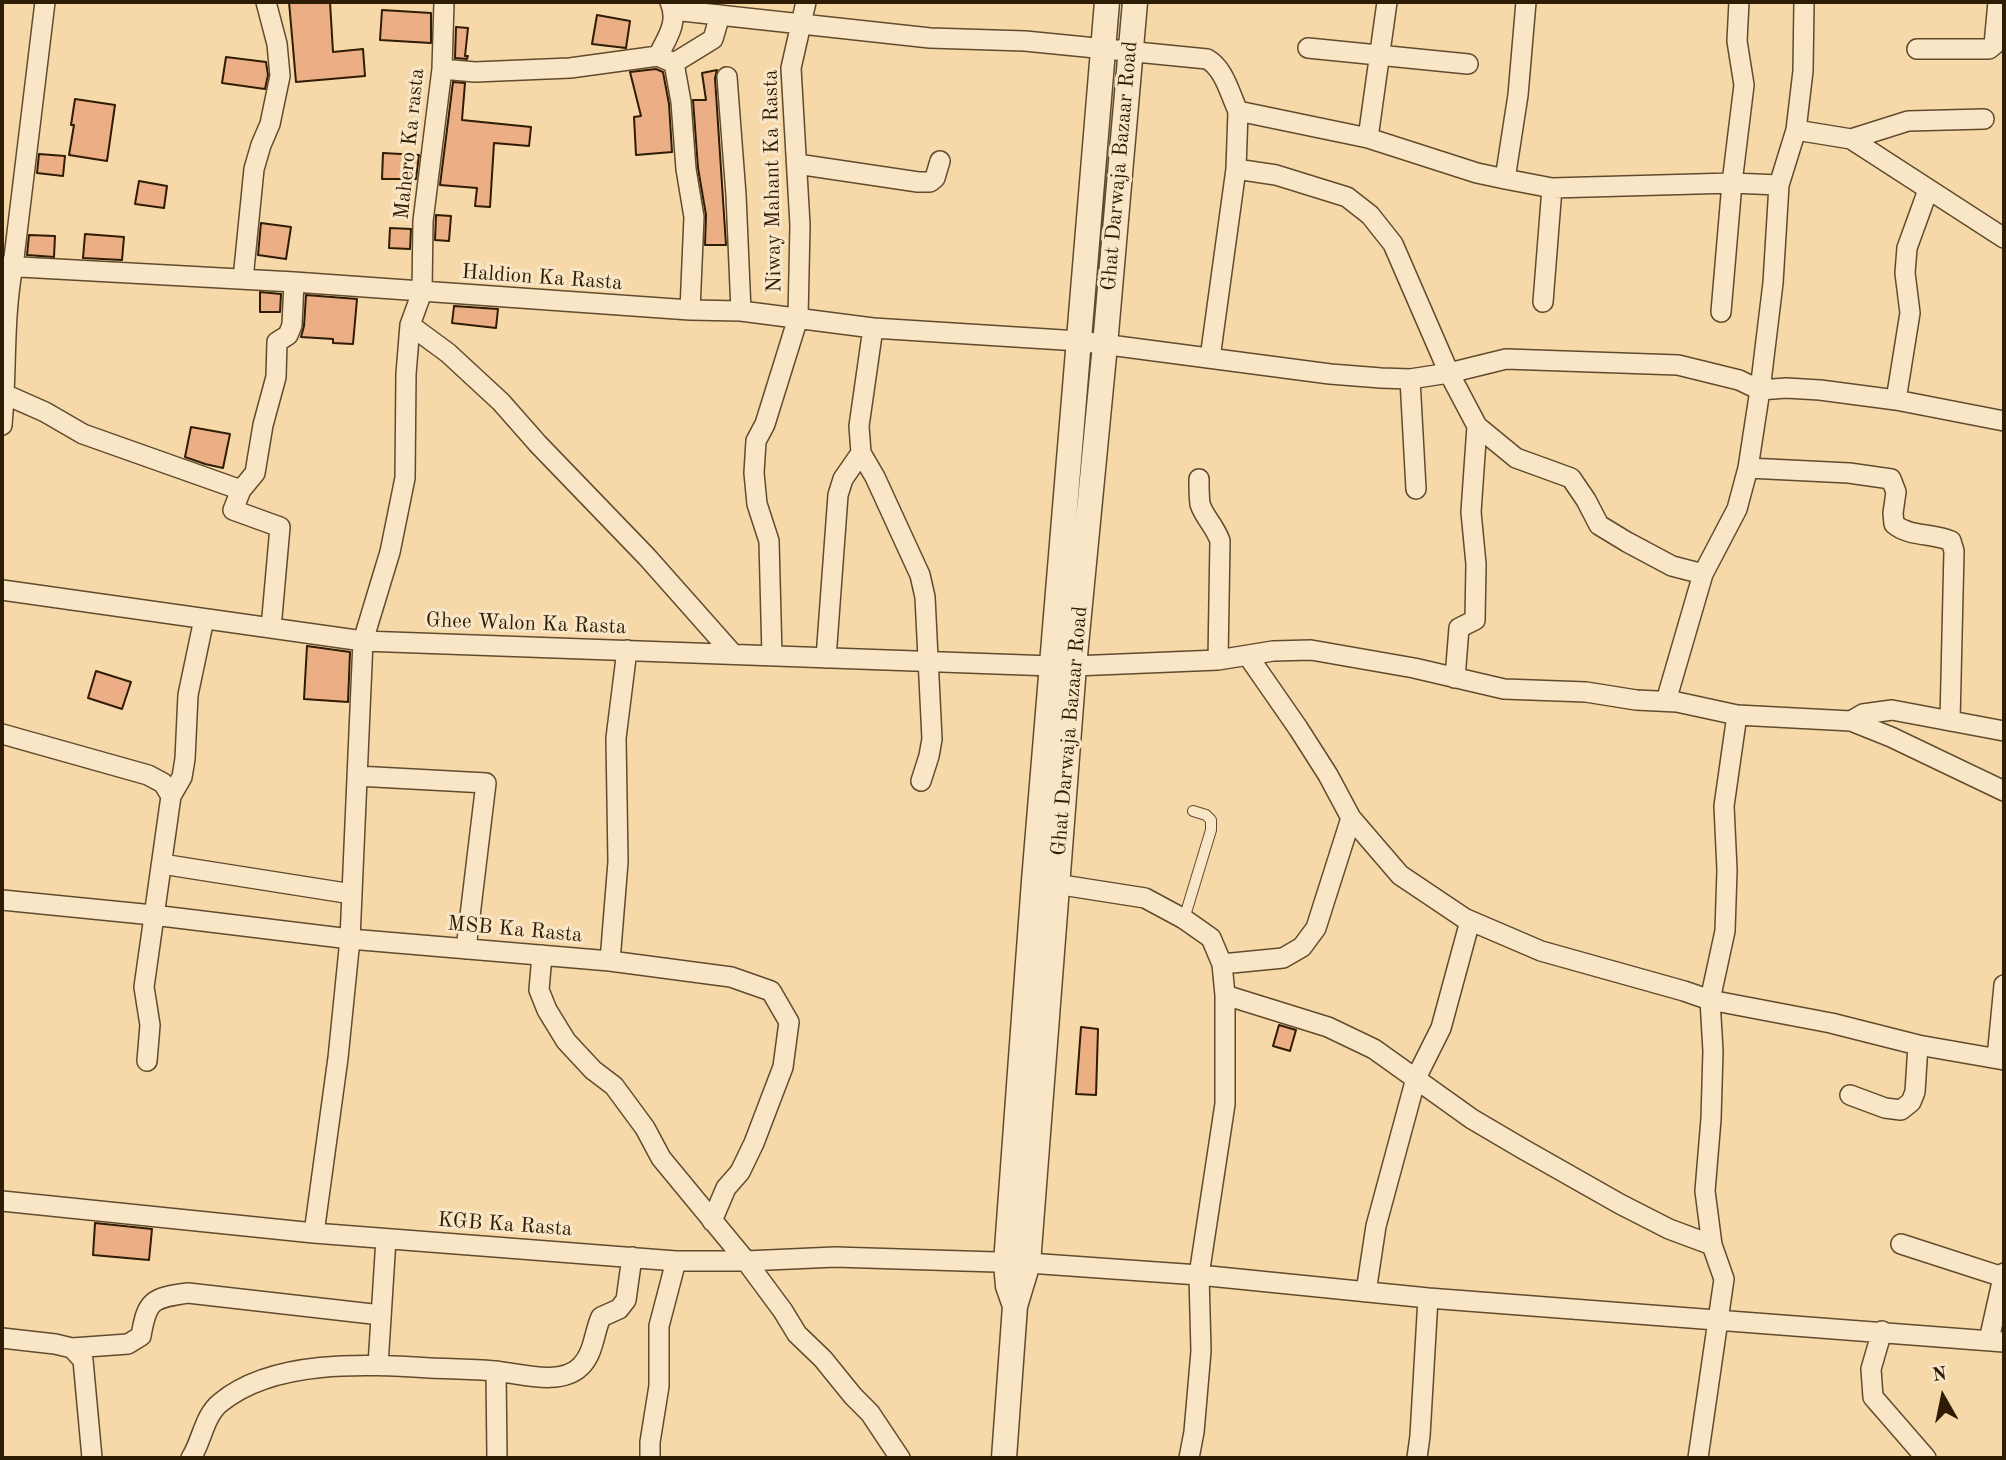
<!DOCTYPE html>
<html>
<head>
<meta charset="utf-8">
<style>
	body { margin:0 }
	#map { position:relative; width:2006px; height:1460px; overflow:hidden; background:#f6d8a9; font-family:"Old Standard TT",serif }
	canvas { display:block }
	.frame { position:absolute; inset:0; border:4px solid #2e1c04; pointer-events:none }
	.north { position:absolute; left:1908px; top:1362px; width:70px; height:70px; -webkit-text-stroke:5px #f9e6c7; paint-order:stroke; rotate:351deg; font-size:19px; font-weight:700; line-height:28px; text-align:center; color:#2e1c04 }
	.north::after { content:''; display:block; margin:auto; width:24px; height:32px; background:#2e1c04; clip-path:polygon(50% 0,100% 100%,50% 72%,0 100%) }
</style>
</head>
<body>
<div id="map">
<canvas width="2006" height="1460"></canvas>
<div class="frame"></div>
<div class="north">N</div>
</div>
<script>
const c = document.querySelector('canvas').getContext('2d');
c.lineJoin = 'round';
function fillPath(path, color) { c.fillStyle = color; c.fill(path, 'evenodd'); }
function trace(path, color, width, dash) { c.strokeStyle = color; c.lineWidth = width; c.lineCap = dash ? 'butt' : 'round'; c.setLineDash(dash || []); c.stroke(path); }
function write(font, color, halo, rows, align = 'center') {
  c.font = font + ' "Old Standard TT",serif'; c.lineWidth = 6; c.setLineDash([]); c.textBaseline = 'middle'; c.strokeStyle = halo; c.fillStyle = color; for (const [text, x, y, turn = 0] of rows) {
    c.save(); c.translate(x, y); c.rotate((+turn || 0) * Math.PI / 180); c.textAlign = isNaN(turn) ? turn : align; if (halo) c.strokeText(text, 0, 0); c.fillText(text, 0, 0); c.restore();
  }
}
const building = new Path2D(`
	M289 2H330L333 52 363 49 365 76 296 82Z
	M382 10 431 13V43L380 40Z
	M597 15 630 21 626 48 592 44Z
	M456 27 468 28 465 56H468L467 59 455 58Z
	M226 57 266 62 268 75 265 89 222 83Z
	M656 69 663 72 669 104 672 152 636 155 634 117 641 116 630 72Z
	M717 70 715 78 726 245H705L706 215 698 168 693 100H706L702 73Z
	M453 82 465 83 462 120 531 127 529 146 494 143 490 207 475 206 477 188 440 185Z
	M75 99 115 105 107 161 69 155 74 125H71Z
	M383 153 419 155 416 179H382Z
	M39 154 65 156 63 176 37 173Z
	M139 181 167 186 164 208 135 204Z
	M436 215 451 216 449 241 435 240Z
	M261 223 291 227 286 259 258 255Z
	M390 228 411 229 410 249 389 248Z
	M85 234 124 237 122 260 83 258Z
	M29 235 55 236 54 257 27 255Z
	M260 292 281 294 280 312H260Z
	M306 295 357 299 353 344 333 343V339L301 337 304 326Z
	M454 306 498 309 496 328 452 323Z
	M191 427 230 434 223 468 205 464 185 457Z
	M307 646 350 652 348 702 304 699Z
	M96 671 131 682 122 709 88 698Z
	M1279 1025 1296 1030 1290 1051 1273 1046Z
	M1081 1027 1098 1029 1096 1095 1076 1094Z
	M95 1223 152 1229 149 1260 93 1255Z`);
const service = new Path2D(`
	M1184 919 1211 830V820L1206 815 1193 811`);
const minor = new Path2D(`
	M1526 2 1518 95 1505 179 1552 188 1732 183 1779 185
	M673 10 930 38 1025 41 1207 59C1224 68 1230 94 1238 111
	M1308 48 1468 64
	M1917 49H1989L1994 45 1998 2
	M658 56C667 38 679 22 670 2
	M674 63 713 39 720 15
	M442 69 475 72 570 68 658 56 674 63 681 102 686 169 694 217 690 310
	M727 77 736 195 741 311
	M1796 130 1851 139 2004 238
	M1368 138 1387 2
	M1851 139 1908 121 1984 119
	M797 164 918 182H930L935 178 940 161
	M1236 169 1276 175 1347 197 1370 215 1393 244 1449 373 1477 426 1516 458 1571 478 1586 500 1599 525 1627 542 1672 566 1703 574
	M2 266 294 282 690 310 741 311 873 328 1079 341 1330 374 1381 378 1410 379 1449 373 1506 359 1678 365 1739 380 1760 390 1786 388 1820 390 1896 400 2004 421
	M243 279 254 169 261 145 270 124 280 76 277 44 266 2
	M1543 302 1552 188
	M1721 312 1732 183 1744 85 1737 41 1739 2
	M410 325 448 353 501 402 538 444 647 557 733 654
	M873 328 859 426 861 453 875 477 920 575 925 597 932 739 929 756 921 781
	M1210 358 1236 169 1238 111 1368 138 1477 173 1505 179
	M1410 379 1416 489
	M2 393 45 412 83 434 241 490 255 473 263 425 276 377 277 342 288 335 292 325 294 282
	M1896 400 1910 313 1905 273 1907 248 1928 190
	M2 425C7 372 3 319 13 266L45 2
	M1748 468 1849 473 1891 479 1896 492 1893 513 1894 524C1909 537 1933 533 1951 541L1954 551 1950 721
	M1199 479C1199 487 1199 496 1200 504 1204 517 1215 526 1220 541L1218 660
	M241 490 233 510 280 527 271 628
	M2 590 363 641 1052 666
	M772 656 769 541 757 504 754 473 756 441 765 424 798 318 800 225 791 68 806 2
	M1248 656 1298 728 1328 775 1351 818 1400 875 1464 918 1541 951 1684 991 1710 1000 1831 1023 1918 1045 2004 1060
	M826 658 838 495 843 479 861 453
	M1074 666 1218 660 1273 651 1311 650 1414 668 1504 689 1586 692 1636 700 1677 702 1737 715 1851 721 1891 737 2004 791
	M1455 678 1459 628 1475 620 1476 564 1471 512 1477 426
	M1666 701 1703 574 1737 509 1748 468 1760 390 1773 283 1779 185 1796 130 1803 71 1804 2
	M1851 721 1863 714 1892 710 2004 731
	M2 734 148 775 163 783 171 796 144 987 150 1025 147 1061
	M357 776 486 783 466 949
	M171 796 182 777 185 759 188 695 204 619
	M162 864 352 894
	M1043 882 1145 898 1184 919 1211 938 1222 964 1225 995V1104L1199 1275 1201 1351 1194 1432 1189 1458
	M2 900 153 915 350 939 610 961 731 977 771 991 789 1022 783 1067 754 1143 740 1172 726 1188 712 1221
	M542 955 539 990 547 1010 566 1041 593 1070 614 1086 645 1128 661 1158 746 1261 783 1311 797 1334 823 1359 853 1396 870 1413 900 1458
	M610 961 618 862 616 738 627 650
	M1222 964 1283 958 1302 947 1316 928 1351 818
	M1225 995 1328 1027 1374 1049 1472 1119 1523 1149 1620 1204 1669 1229 1712 1245
	M1997 1058 2004 985
	M1850 1095 1885 1108 1901 1110 1911 1102 1915 1092 1918 1045
	M2 1201 314 1233 676 1261H746L835 1257 1028 1263 1199 1275 1428 1298 2004 1342
	M314 1233 338 1058 350 939 363 641 390 552 405 478 406 374 410 325 422 292 423 221 442 69 444 2
	M1901 1244 2003 1277
	M1366 1292 1376 1226 1416 1078 1441 1028 1470 921
	M1882 1331 1871 1369 1873 1397 1926 1458
	M2 1338 55 1344 72 1348 83 1360 92 1458
	M1989 1340 2004 1273
	M72 1348 128 1344 141 1336C147 1300 152 1298 188 1293L381 1315
	M378 1365 386 1239
	M496 1371 497 1458
	M191 1458C202 1441 204 1416 220 1403 273 1359 365 1364 430 1368 452 1369 473 1369 494 1371 519 1373 561 1387 581 1366 594 1353 594 1332 601 1317L619 1309 626 1300 632 1257
	M650 1458V1442L659 1386V1326L676 1261
	M1417 1458 1420 1436 1428 1298
	M1698 1458 1724 1279 1712 1245 1705 1191 1711 1119 1713 1051 1710 1000 1725 931 1727 870 1724 806 1737 715`);
const tertiary = new Path2D(`
	M1015 1306 1008 1286 1006 1263 1034 881 1107 2
	M1004 1458 1015 1306 1028 1263 1074 666 1105 345 1135 2`);
const streetNames = [
	["Mahero Ka rasta",410,144,-84],
	["Ghat Darwaja Bazaar Road",1120,166,-85],
	["Niway Mahant Ka Rasta",773,181,-91],
	["Haldion Ka Rasta",542,278,4],
	["Ghee Walon Ka Rasta",526,624,2],
	["Ghat Darwaja Bazaar Road",1070,731,-85],
	["MSB Ka Rasta",515,930,5],
	["KGB Ka Rasta",505,1225,4]
];
fillPath(building, '#ebae85');
trace(building, '#2e1c04', 2);
trace(service, '#604b2d', 12);
trace(minor, '#604b2d', 22);
trace(tertiary, '#604b2d', 27);
trace(service, '#f9e6c7', 10);
trace(minor, '#f9e6c7', 19);
trace(tertiary, '#f9e6c7', 24);
write('21px', '#2e1c04', '#f9e6c7', streetNames);
</script>
</body>
</html>
